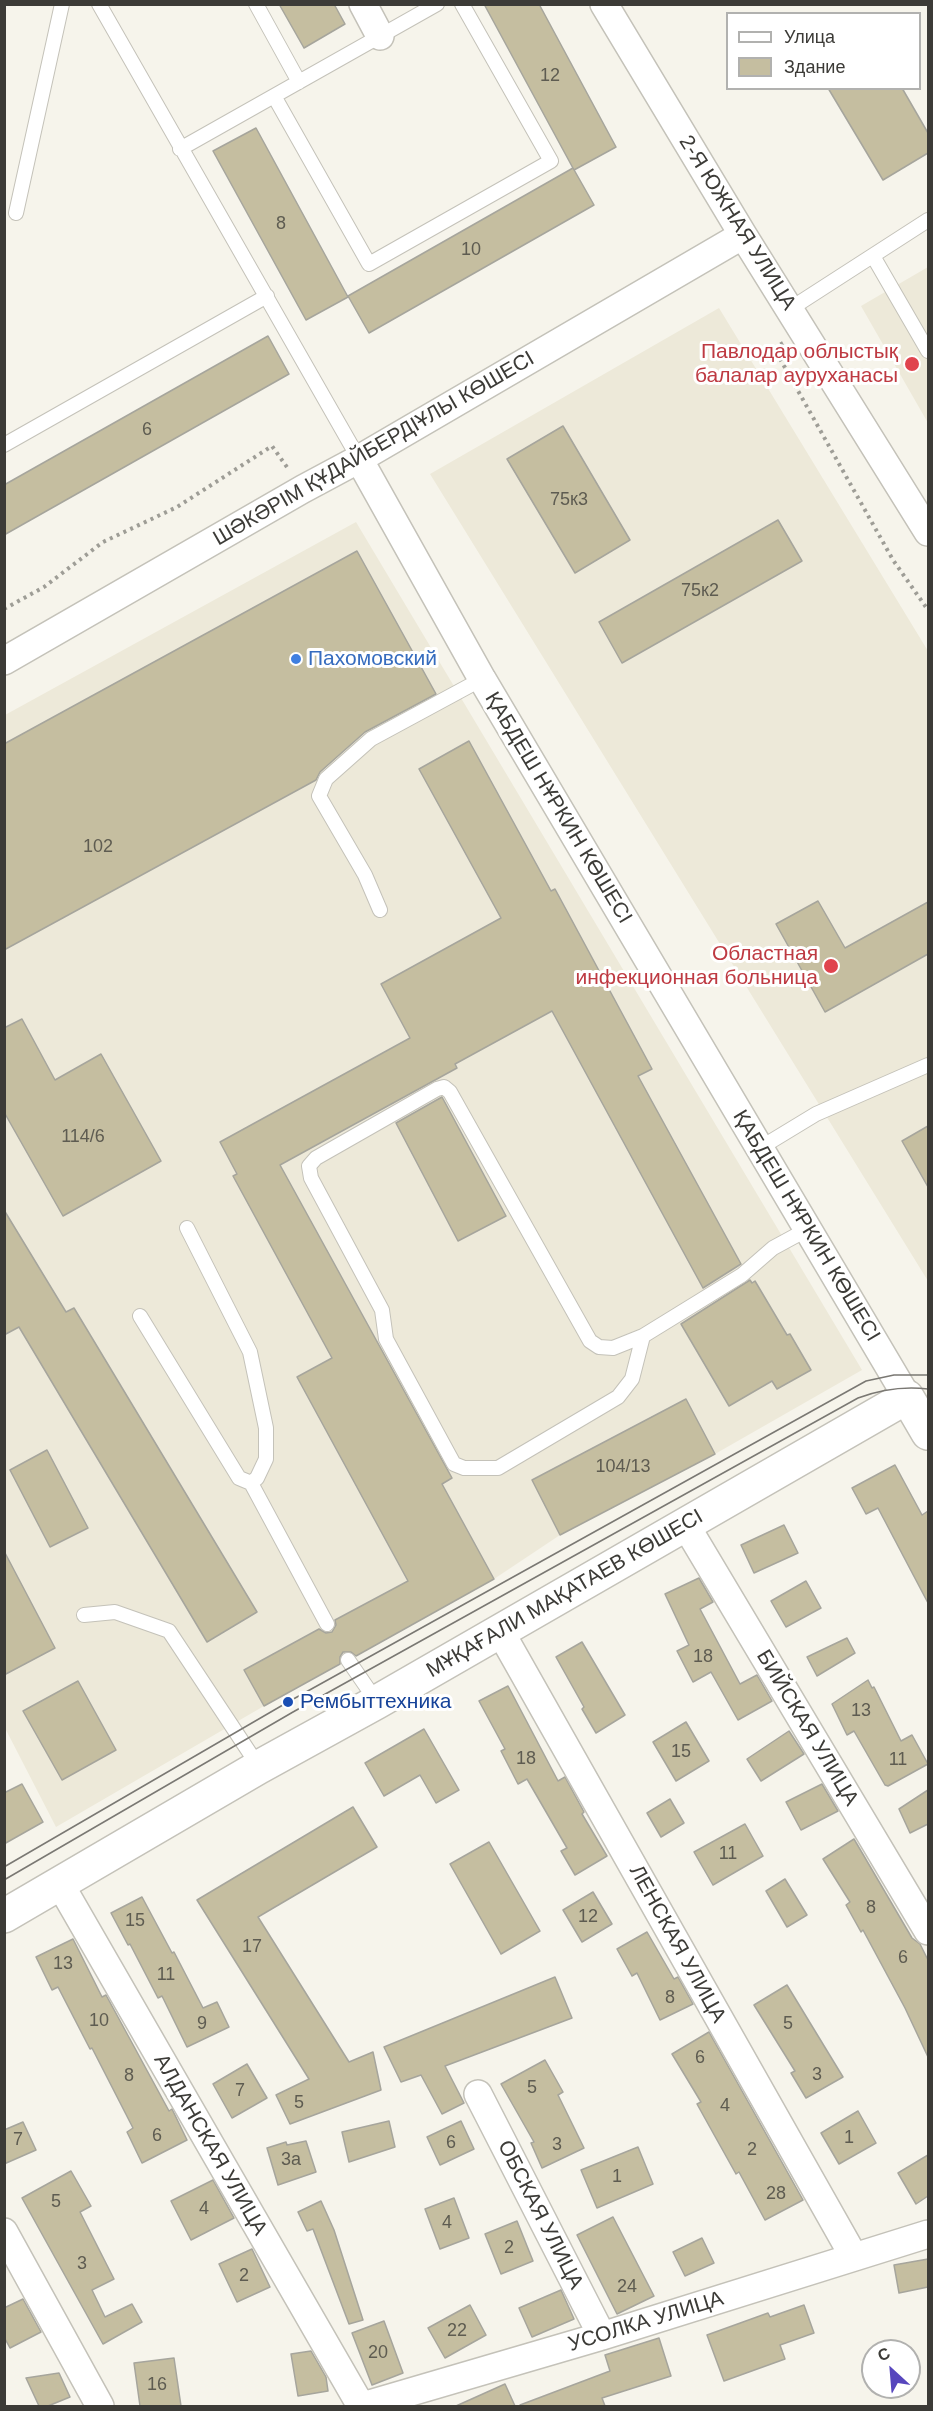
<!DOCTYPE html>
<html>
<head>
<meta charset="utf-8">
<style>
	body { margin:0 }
	#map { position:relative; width:933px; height:2411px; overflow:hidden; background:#f6f4eb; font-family:Arial,sans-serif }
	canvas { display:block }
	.frame { position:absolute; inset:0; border:6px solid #3c3b37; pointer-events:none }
	.legend { position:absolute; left:726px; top:12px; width:195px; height:78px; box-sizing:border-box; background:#fff; border:2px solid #b1b1af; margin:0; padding:8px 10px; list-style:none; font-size:18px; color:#3c3b37 }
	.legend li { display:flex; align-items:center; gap:12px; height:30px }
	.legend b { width:30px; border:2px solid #b1b1af }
	.north { position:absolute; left:861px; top:2339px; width:60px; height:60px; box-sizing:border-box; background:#fff; border:2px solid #b1b1af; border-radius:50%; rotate:334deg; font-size:16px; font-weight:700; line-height:24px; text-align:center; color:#3c3b37 }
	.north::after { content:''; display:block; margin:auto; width:21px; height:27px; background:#5746bd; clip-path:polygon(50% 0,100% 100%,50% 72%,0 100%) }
</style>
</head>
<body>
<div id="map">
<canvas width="933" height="2411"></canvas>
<div class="frame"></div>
<ul class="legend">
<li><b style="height:8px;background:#fff"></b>Улица</li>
<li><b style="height:16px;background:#c5bea0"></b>Здание</li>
</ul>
<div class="north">С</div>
</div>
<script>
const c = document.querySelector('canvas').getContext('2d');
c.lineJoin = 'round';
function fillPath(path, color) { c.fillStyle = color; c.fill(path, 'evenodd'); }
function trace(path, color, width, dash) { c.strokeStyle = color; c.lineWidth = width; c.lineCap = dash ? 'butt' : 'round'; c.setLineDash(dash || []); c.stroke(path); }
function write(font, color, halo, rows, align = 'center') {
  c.font = font + ' Arial,sans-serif'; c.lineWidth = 6; c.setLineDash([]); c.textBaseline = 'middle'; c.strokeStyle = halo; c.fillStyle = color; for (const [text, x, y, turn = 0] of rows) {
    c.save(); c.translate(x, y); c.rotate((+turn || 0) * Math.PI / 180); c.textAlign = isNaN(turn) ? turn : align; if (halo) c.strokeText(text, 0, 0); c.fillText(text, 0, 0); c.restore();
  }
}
const built = new Path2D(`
	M928 267V423L861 306Z
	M719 308 928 651V1281L430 474Z
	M356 522 862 1370 715 1454 560 1535 494 1579 264 1706 56 1827 5 1728V715Z`);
const building = new Path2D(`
	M279 4H334L345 24 304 48Z
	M484 4H539L616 147 574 170Z
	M828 88H902L928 133V153L883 180Z
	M256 128 348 297 306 320 213 151Z
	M573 168 594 205 369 333 348 296Z
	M268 336 289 374 4 535V485Z
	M563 426 630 540 575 573 507 459Z
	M778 520 802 561 622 663 599 622Z
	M357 551 436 694 365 732 320 772 316 780 4 950V744Z
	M469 741 551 891 555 889 652 1069 638 1076 741 1264 703 1288 552 1011 455 1064 457 1068 280 1165 452 1478 442 1484 494 1579 356 1656 351 1652H343L340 1657V1664L264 1706 244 1670 319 1629 326 1633 332 1632 336 1625 335 1620 408 1581 297 1377 332 1358 233 1176 237 1174 220 1142 410 1038 381 984 501 918 419 769Z
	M818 901 845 948 928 902V954L825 1012 776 924Z
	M22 1019 55 1080 101 1054 161 1161 63 1216 4 1112V1028Z
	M442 1097 506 1216 458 1241 396 1123Z
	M928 1126V1187L902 1141Z
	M4 1210 66 1312 74 1308 257 1612 207 1642 19 1327 4 1335Z
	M750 1280 752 1283 755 1281 787 1335 790 1334 811 1370 777 1389 772 1381 729 1406 681 1324Z
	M686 1399 715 1454 560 1535 532 1480Z
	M47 1450 88 1528 50 1547 10 1470Z
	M895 1465 922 1515 928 1511V1603L878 1508 866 1514 852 1488Z
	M784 1525 798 1553 754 1573 741 1545Z
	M4 1551 55 1648 4 1675Z
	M699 1578 713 1602 700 1609 740 1684 757 1675 772 1701 738 1720 711 1672 693 1682 677 1651 689 1645 665 1594Z
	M806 1581 821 1608 786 1627 771 1601Z
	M847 1638 855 1653 817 1676 807 1657Z
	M582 1642 625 1715 596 1733 582 1709 584 1707 556 1657Z
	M868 1680 872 1688 874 1687 901 1741 912 1735 928 1764 888 1786 885 1785 854 1731 847 1735 832 1704Z
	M78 1681 116 1750 62 1780 23 1711Z
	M508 1686 558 1781 565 1777 584 1812 582 1814 607 1856 575 1875 561 1851 567 1848 527 1779 518 1784 501 1751 505 1749 479 1701Z
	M686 1722 709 1761 676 1781 653 1742Z
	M424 1729 459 1790 436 1803 420 1775 384 1796 365 1763Z
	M789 1731 804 1754 761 1781 747 1759Z
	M22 1784 43 1822 4 1844V1793Z
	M822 1784 838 1811 801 1830 786 1802Z
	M928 1790V1824L910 1833 899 1809Z
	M670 1799 684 1823 661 1837 647 1813Z
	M353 1807 377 1847 258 1917 349 2062 373 2052 381 2090 290 2124 276 2095 309 2079 197 1900Z
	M745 1824 763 1856 713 1885 694 1852Z
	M854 1839 912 1938 920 1944 928 1960V2057L905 2008 863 1930 861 1932 846 1905 850 1902 823 1859Z
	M489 1842 540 1931 501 1954 450 1864Z
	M785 1879 807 1915 787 1927 766 1891Z
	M593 1892 612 1924 582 1942 563 1910Z
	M142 1897 172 1953 174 1952 203 2008 217 2002 229 2027 187 2047 162 1996 158 1998 130 1944 128 1945 111 1913Z
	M647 1932 674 1979 678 1977 693 2004 660 2020 637 1973 632 1976 617 1949Z
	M73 1939 102 1997 106 1995 169 2111 172 2109 187 2140 142 2163 127 2132 133 2128 92 2048 90 2049 58 1987 52 1990 36 1957Z
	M555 1977 572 2018 445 2066 464 2103 442 2114 421 2075 401 2082 384 2047Z
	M787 1985 843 2077 806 2098 791 2073 795 2071 754 2005Z
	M709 2032 803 2200 765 2220 739 2172 736 2174 712 2131 697 2104 701 2102 672 2054Z
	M545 2060 563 2092 558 2095 584 2148 542 2168 531 2143 534 2142 501 2084Z
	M247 2064 267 2098 232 2118 213 2084Z
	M858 2111 876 2143 839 2164 821 2133Z
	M389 2121 395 2147 349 2162 342 2132Z
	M461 2121 474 2149 440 2165 427 2137Z
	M23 2122 36 2150 4 2164V2130Z
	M306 2141 316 2172 278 2185 267 2148 286 2142 287 2145Z
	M638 2147 653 2184 597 2208 581 2170Z
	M928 2155V2196L916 2204 898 2173Z
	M71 2171 91 2206 80 2212 114 2279 92 2290 105 2317 132 2304 142 2322 103 2344 22 2198Z
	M213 2180 234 2218 191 2240 171 2201Z
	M454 2198 469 2238 440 2249 425 2209Z
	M321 2201 334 2230 363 2320 349 2324 313 2229 307 2231 298 2212Z
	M613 2217 654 2296 617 2314 577 2235Z
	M517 2221 533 2261 501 2274 485 2234Z
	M702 2238 714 2263 685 2276 673 2252Z
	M252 2249 270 2287 237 2302 219 2264Z
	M928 2259V2287L899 2293 894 2265Z
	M561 2290 574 2319 532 2337 519 2308Z
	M23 2299 41 2332 10 2348 4 2337V2308Z
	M470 2305 486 2335 445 2358 428 2328Z
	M804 2305 814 2333 780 2345 785 2359 724 2381 707 2335 768 2313 770 2317Z
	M384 2321 403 2373 372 2385 352 2333Z
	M659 2338 671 2376 602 2398 605 2406H521L520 2405 610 2371 605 2355Z
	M311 2351 326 2377 328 2391 298 2396 291 2354Z
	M174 2358 181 2406H140L134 2363Z
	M59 2373 70 2397 48 2406H39L26 2378Z
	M505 2384 515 2406H456Z`);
const path = new Path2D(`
	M783 343 774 348 893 560 928 610
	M4 609 44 587 103 542 177 507 272 446 289 470`);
const service = new Path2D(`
	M99 4 359 459
	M256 4 299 82
	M274 96 369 264 551 161 462 4
	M180 149 437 4
	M16 213 62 4
	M873 256 928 351
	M790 309 928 220
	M4 445 267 296
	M380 910 365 875 319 796 326 779 371 739 482 679
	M760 1148 816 1114 928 1065
	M187 1228 250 1352 266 1428V1459L257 1478 251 1483 327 1624
	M140 1316 239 1478 251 1483
	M643 1336 632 1379 618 1397 498 1468H464L454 1464 386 1339 382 1310 311 1178 309 1166 316 1158 437 1089 444 1087 450 1092 590 1341 599 1347 613 1348 643 1336 742 1275 773 1248 808 1229
	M84 1615 115 1612 169 1631 259 1767
	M348 1660 377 1702`);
const minor = new Path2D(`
	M363 4 380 36
	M604 4 743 235 928 532
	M359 459 482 679 907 1397
	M4 661 303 489 359 459 743 235
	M685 1524 928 1931
	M500 1631 854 2257
	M60 1884 361 2406
	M478 2094 602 2336
	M4 2232 100 2406
	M363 2406 602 2336 928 2234`);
const secondary = new Path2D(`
	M4 1916 259 1767 377 1702 907 1397 928 1433`);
const tram = new Path2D(`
	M4 1867 288 1702 866 1381 894 1375H928
	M4 1880 293 1712 858 1398C882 1389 903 1386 928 1389`);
const markers = [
	[912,364,8,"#e0444e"],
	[296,659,6,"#3f7fe0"],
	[831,966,8,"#e0444e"],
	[288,1702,6,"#1a4fb4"]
];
const numberNames = [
	["12",550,76],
	["8",281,224],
	["10",471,250],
	["6",147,430],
	["75к3",569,500],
	["75к2",700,591],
	["102",98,847],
	["114/6",83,1137],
	["104/13",623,1467],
	["18",703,1657],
	["13",861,1711],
	["15",681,1752],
	["18",526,1759],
	["11",898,1760],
	["11",728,1854],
	["8",871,1908],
	["12",588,1917],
	["15",135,1921],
	["17",252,1947],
	["6",903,1958],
	["13",63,1964],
	["11",166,1975],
	["8",670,1998],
	["10",99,2021],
	["9",202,2024],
	["5",788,2024],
	["6",700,2058],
	["3",817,2075],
	["8",129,2076],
	["5",532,2088],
	["7",240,2091],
	["5",299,2103],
	["4",725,2106],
	["6",157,2136],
	["1",849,2138],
	["7",18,2140],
	["6",451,2143],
	["3",557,2145],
	["2",752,2150],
	["3а",291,2160],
	["1",617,2177],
	["28",776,2194],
	["5",56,2202],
	["4",204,2209],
	["4",447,2223],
	["2",509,2248],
	["3",82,2264],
	["2",244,2276],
	["24",627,2287],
	["22",457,2331],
	["20",378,2353],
	["16",157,2385]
];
const streetNames = [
	["2-Я ЮЖНАЯ УЛИЦА",737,223,58],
	["ШӘКӘРІМ ҚҰДАЙБЕРДІҰЛЫ КӨШЕСІ",374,449,-30],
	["ҚАБДЕШ НҰРКИН КӨШЕСІ",558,808,59],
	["ҚАБДЕШ НҰРКИН КӨШЕСІ",806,1226,59],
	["МҰҚАҒАЛИ МАҚАТАЕВ КӨШЕСІ",565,1594,-30],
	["БИЙСКАЯ УЛИЦА",807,1728,59],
	["ЛЕНСКАЯ УЛИЦА",677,1944,61],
	["АЛДАНСКАЯ УЛИЦА",210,2145,60],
	["ОБСКАЯ УЛИЦА",540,2215,63],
	["УСОЛКА УЛИЦА",646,2322,-17]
];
const healthNames = [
	["Павлодар облыстық",898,352],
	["балалар ауруханасы",898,376],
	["Областная",818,954],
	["инфекционная больница",818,978]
];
const shopNames = [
	["Пахомовский",308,659]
];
const transitNames = [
	["Рембыттехника",300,1702]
];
fillPath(built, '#ede9d9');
fillPath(building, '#c5bea0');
trace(building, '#a6a59c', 1.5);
trace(service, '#c4c2b9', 16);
trace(minor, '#c4c2b9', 30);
trace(secondary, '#c4c2b9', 36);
trace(path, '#9e9d96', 4, [3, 4.5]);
trace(service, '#fff', 14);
trace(minor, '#fff', 27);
trace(secondary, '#fff', 33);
trace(tram, '#7a7873', 1.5);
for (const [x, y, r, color] of markers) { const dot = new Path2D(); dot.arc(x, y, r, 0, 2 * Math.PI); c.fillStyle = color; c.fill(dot); trace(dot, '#fff', 2); }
write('18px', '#5e5c51', null, numberNames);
write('21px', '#3c3b37', '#fff', streetNames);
write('21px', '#be3a42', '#fff', healthNames, 'right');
write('21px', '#366cbe', '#fff', shopNames, 'left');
write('21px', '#164399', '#fff', transitNames, 'left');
</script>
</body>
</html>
